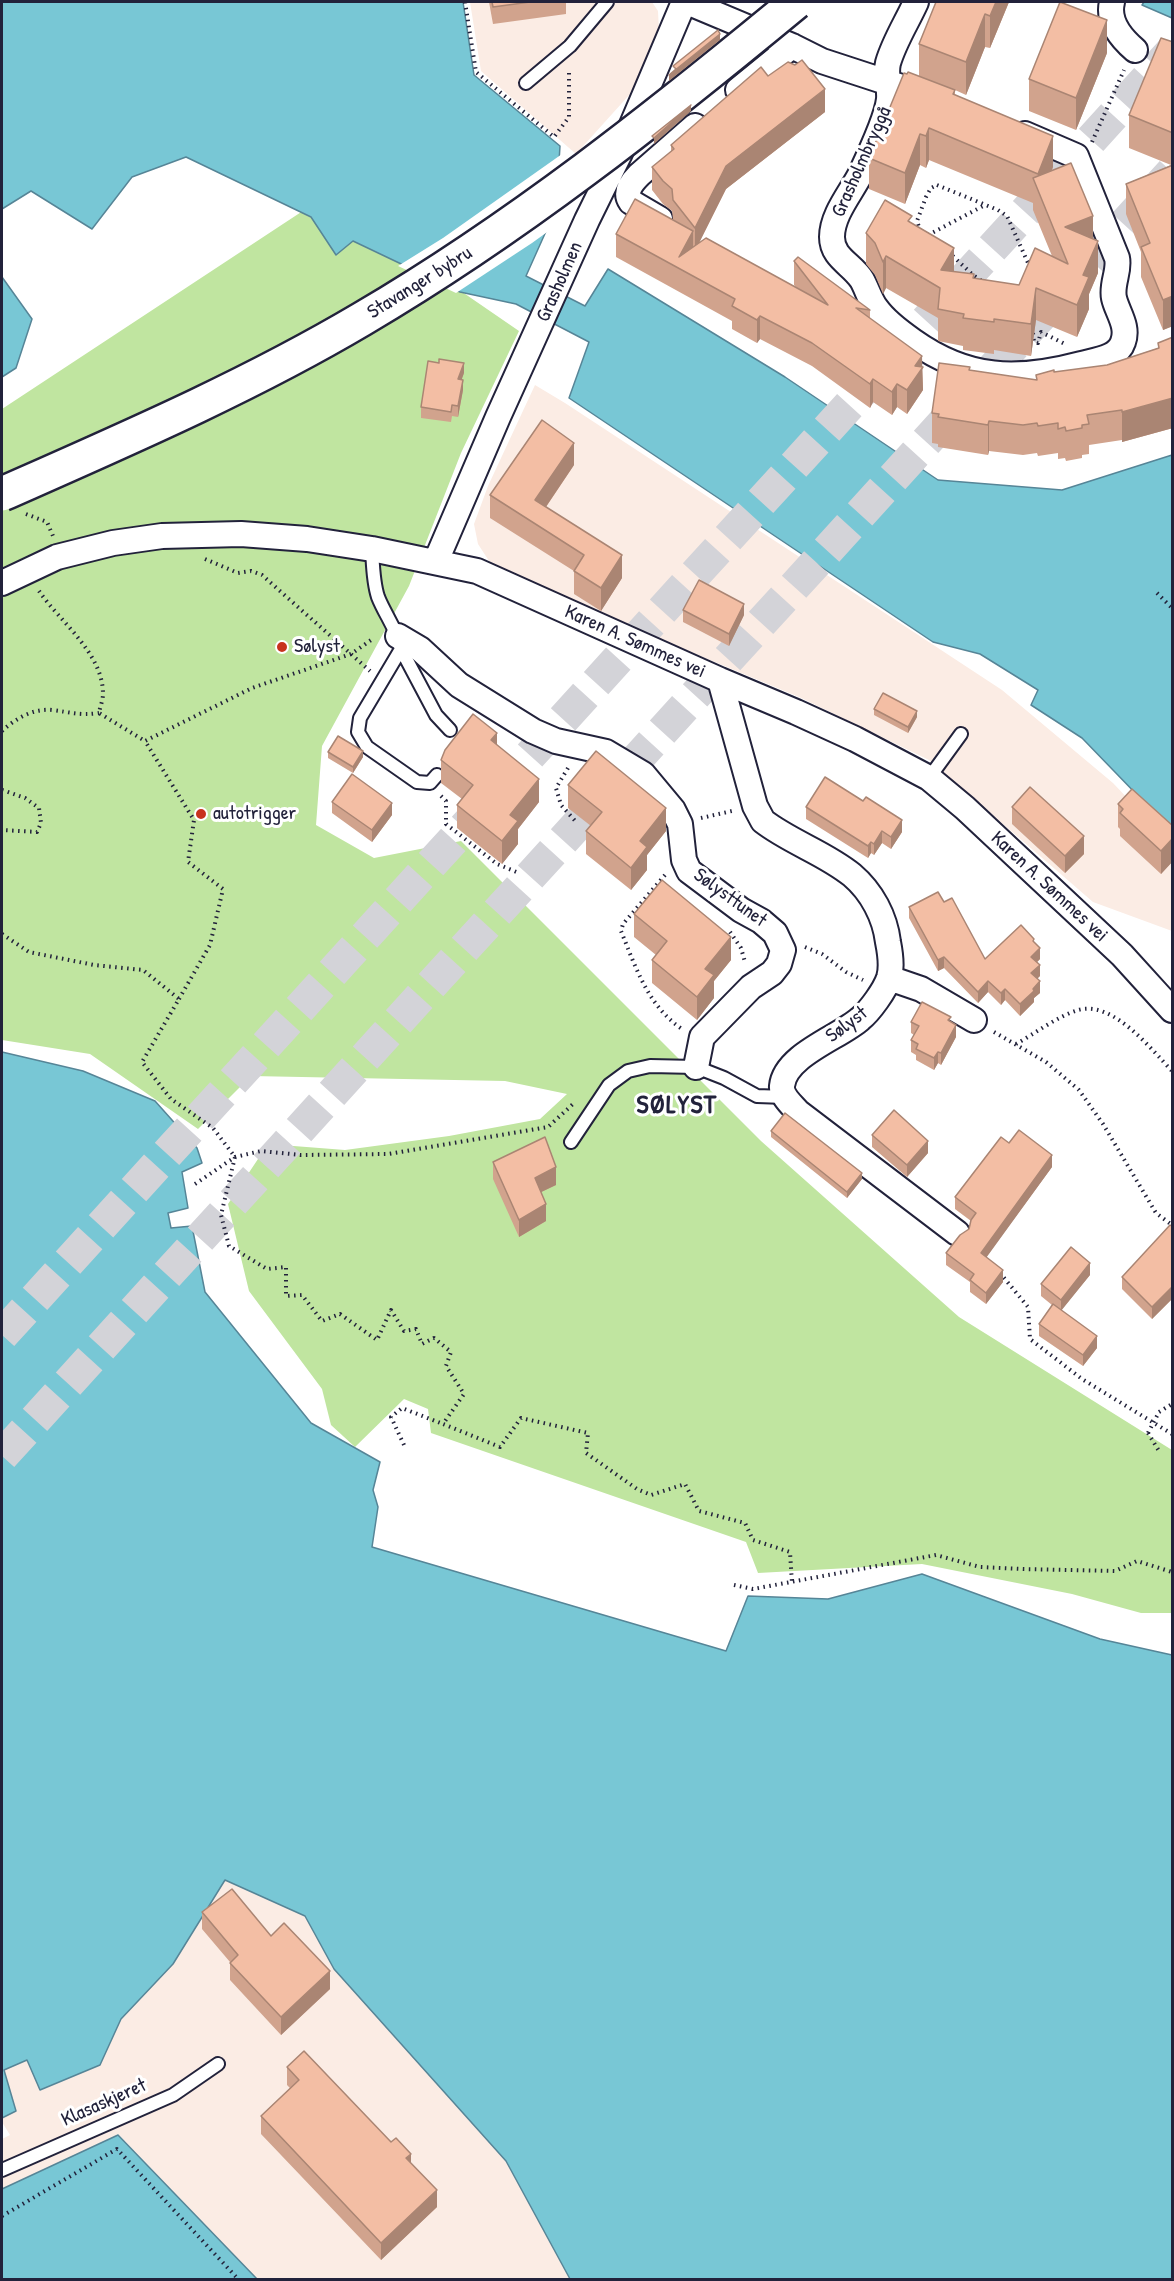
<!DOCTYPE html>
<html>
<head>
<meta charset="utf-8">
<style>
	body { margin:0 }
	#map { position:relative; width:1174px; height:2281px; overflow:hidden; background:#fff; font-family:"Patrick Hand",sans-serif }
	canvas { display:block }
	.frame { position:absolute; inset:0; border:3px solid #22223b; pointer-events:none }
</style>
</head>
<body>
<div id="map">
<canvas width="1174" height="2281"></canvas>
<div class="frame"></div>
</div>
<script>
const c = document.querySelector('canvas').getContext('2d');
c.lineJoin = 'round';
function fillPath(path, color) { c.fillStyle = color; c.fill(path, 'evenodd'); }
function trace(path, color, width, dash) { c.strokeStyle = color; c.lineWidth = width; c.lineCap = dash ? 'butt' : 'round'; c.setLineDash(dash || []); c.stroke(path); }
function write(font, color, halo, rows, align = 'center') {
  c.font = font + ' "Patrick Hand",sans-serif'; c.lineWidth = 6; c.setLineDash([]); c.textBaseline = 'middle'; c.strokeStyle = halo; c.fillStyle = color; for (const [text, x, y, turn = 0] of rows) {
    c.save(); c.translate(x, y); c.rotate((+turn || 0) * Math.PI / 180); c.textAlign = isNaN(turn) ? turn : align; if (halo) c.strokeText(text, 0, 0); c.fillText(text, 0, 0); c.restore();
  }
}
const built = new Path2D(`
	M470 2H652L658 11 659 31 631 93 576 154 481 71Z
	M535 385 565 403 1002 690 1113 783 1172 845V931L1093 902 929 760 799 697 599 614 537 586 489 561 478 544 474 524 488 486Z
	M225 1880 305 1916 334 1969 506 2161 570 2279H257L119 2135 2 2189V2139L10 2135 2 2122V2118L16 2111 4 2070 27 2059 41 2090 100 2065 121 2019 173 1964Z`);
const green = new Path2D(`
	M324 197 519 331 461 453 409 586 322 746 316 825 374 858 461 841 761 1141 959 1317 1172 1450V1613H1141L1072 1594 922 1564 758 1573 746 1542 431 1433 428 1409 404 1399 355 1447 331 1425 322 1389 249 1291 228 1204 268 1144 345 1150 449 1136 540 1119 567 1094 505 1081 251 1076 198 1129 90 1054 2 1040V409Z`);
const water = new Path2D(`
	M2 2H463L474 75 560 146 556 209 526 276 585 306 608 269 785 377 938 480 1062 490 1172 455V831L1082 738 1031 705 1038 690 980 654 933 642 569 398 589 342 516 304 460 292 353 241 336 255 311 217 186 157 132 177 92 229 31 191 2 209Z
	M1144 2H1172V18L1142 5Z
	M2 277 32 319 16 368 2 377Z
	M2 1052 83 1071 155 1101 197 1148 202 1163 182 1172 188 1208 168 1213 171 1228 192 1226 205 1292 311 1423 380 1462 373 1490 378 1507 372 1547 726 1651 748 1596 828 1599 922 1574 1100 1639 1172 1655V2279H570L506 2161 334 1969 305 1916 225 1880 173 1964 121 2019 100 2065 40 2090 27 2060 4 2070 16 2111 2 2118Z
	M118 2135 257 2279H2V2189Z`);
const pier = new Path2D(`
	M562 154 559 209 550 230 532 243 456 293 398 266 443 238Z`);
const trunkTunnel = new Path2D(`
	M2 1335 1172 51
	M2 1456 1172 172`);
const path = new Path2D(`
	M465 2 476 72 554 137 569 117V70
	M1092 142 1124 70
	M937 185 998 210 1007 216 1029 265 1026 286 1023 290 1015 295 1000 293 973 275 942 246 920 230 917 221 926 197 931 188Z
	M928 235 985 205
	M1033 333 1034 342 1038 343 1041 332 1065 344
	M26 514 47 522 53 536
	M205 559 238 573 251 571 262 575 370 671
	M39 591C60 622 103 653 103 694 103 700 100 707 99 713L145 741
	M1157 593 1172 608
	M2 731C15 719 33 708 52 710 70 712 80 716 99 713
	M568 768 556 788 561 805 577 823
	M2 790 25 798 39 808 41 823 37 832 2 830
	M441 796 446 801V824L497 864 519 873
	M701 818 732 811
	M665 875 623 924 621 931C636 968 648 1006 682 1029
	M730 932 741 948 745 962
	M2 934 29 952 94 965 143 970 179 999 142 1062 171 1099 213 1128 235 1157 221 1215 229 1246 267 1269 286 1267V1296L302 1295 322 1321 340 1314 377 1340 391 1310 404 1331 416 1329 422 1344 434 1338 451 1352 446 1366 464 1394 443 1424 500 1447 521 1418 588 1433 586 1453 637 1489 651 1495 685 1484 699 1511 745 1523 753 1540 790 1552 792 1583
	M805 947 822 954 846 972 863 980
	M179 999 210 945 223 889 188 862 194 820 145 741 252 688 351 654 374 638
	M994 1032 1046 1062 1079 1090 1103 1124 1156 1213 1172 1225
	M1016 1044C1034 1034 1058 1016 1078 1010 1113 1000 1151 1049 1172 1071
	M195 1184 235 1157 261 1151 301 1155 388 1154 548 1127 573 1104
	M1000 1273 1028 1307 1030 1339 1082 1379 1172 1434
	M1159 1412 1172 1404
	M1148 1433 1159 1451
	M404 1445 391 1417 402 1408 443 1424
	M734 1585 753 1589 936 1555 980 1567 1023 1569 1115 1571 1137 1561 1172 1572
	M2 2216 117 2149 239 2280`);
const service = new Path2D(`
	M526 83 570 46 607 2
	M372 549C373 565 373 582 378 597 385 615 397 629 401 649L360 718 358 732 367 747 417 782 430 783 437 775
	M401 649 436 715 450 730
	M929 778 961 734
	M571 1142 609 1085 628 1071 650 1066 696 1067 724 1078 757 1096 785 1097
	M2 2170 173 2095 218 2064`);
const minor = new Path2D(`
	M687 2 792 46 822 61 929 96
	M916 2C907 22 894 42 888 63 885 75 890 87 889 99 887 118 868 158 860 175 850 194 832 215 832 237 832 258 852 264 862 280 867 289 870 300 876 308 886 322 900 332 913 341 968 380 1017 381 1081 364 1096 360 1118 358 1123 342 1129 326 1117 312 1114 298 1111 284 1120 271 1117 258L1076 156 1025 134
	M1112 2C1107 22 1121 38 1135 50
	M738 90 792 46
	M660 219 631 202C624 192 631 183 639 175L695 126
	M436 561 498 417 587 220 620 153 684 2
	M2 583 57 557 113 543 162 536 241 534 307 539 372 549 477 571 720 680 796 712 855 739 929 778 965 808 1122 955 1172 1010
	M398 636 420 649 459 685 533 731 556 741 606 752 643 774 673 810 680 824 684 860 689 871 741 910 761 921 775 933 783 950 779 964 772 973 751 987 702 1037 696 1067
	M720 680 755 806 763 821C790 842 825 853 852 875 872 892 885 917 888 942 890 952 892 968 889 978 885 990 870 1011 860 1019 840 1037 785 1055 782 1086 781 1096 792 1105 798 1112L957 1233
	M889 978 921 989 974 1020`);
const pathBridge = new Path2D(`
	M1148 1433 1159 1412`);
const secondaryBridge = new Path2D(`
	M2 494C124 440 247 387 362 319 517 228 658 116 796 2`);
const wall = new Path2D(`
	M489 2H566V14L493 24Z
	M936 2H1009L990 48 985 47 966 95 955 90V95L1053 167 1052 170 1093 239 1098 273 1089 294V309L1077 337 1036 320 1031 356 994 350V354L963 350V346L938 341V318L886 288 883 294 875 275 866 264V233L912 223 954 272 974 279 1019 285 1052 256 1033 210V203L929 160 926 168 920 165 905 204 869 189V158L907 74 919 76V44Z
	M1173 42V326L1163 330 1141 277V252L1126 214V184L1171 165 1129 148V115Z
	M1107 53 1076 130 1029 111V79Z
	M768 76 825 112 726 189 699 243 796 287 794 285V261L870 310V318L922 367 923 390 907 414 897 407 892 415 873 402 870 408 812 366 760 339 757 343 732 329V321L616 257V234L673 220 672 211 663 204 652 190V167L671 152V145Z
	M1173 337V428L1122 442V440L1089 445V454L1082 455V458L1066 461 1065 458 1058 459V453L1038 456 1037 453 1023 455 989 451 988 455 938 447V444L932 443V413L970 370 1036 380V375L1107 365 1158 348V343Z
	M464 373 461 380 463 390 458 417 452 416 451 422 421 418V407Z
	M574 465 546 507 622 578 601 611 574 594V571L490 518V495Z
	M683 610 744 615 729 646 683 622Z
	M874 709 917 717 908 733 874 715Z
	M497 745 539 802 518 829V844L502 864 457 828V805L462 799 441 783V760Z
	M328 752 363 757 353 773 328 758Z
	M568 785 666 831 647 855V870L631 890 586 854V831L591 826 568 808Z
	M332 802 392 815 372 842 332 813Z
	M1118 804 1173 826V861L1161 874 1120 836V829L1118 827Z
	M806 807 902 832 891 849 882 843 874 855 871 853 868 858 806 819Z
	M1012 807 1084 854 1065 873 1012 824Z
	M944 902 985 959 1034 943 1040 959 1037 962 1040 976 1037 979 1040 993 1034 998V1002L1020 1016 1005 1000 1001 1005 988 992 978 1003 944 968 938 971 909 918V907Z
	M634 914 731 960 714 981V998L697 1020 652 983V960L656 955 634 937Z
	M911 1022H951L956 1037 941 1065 938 1063 934 1070 916 1060V1055L911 1052V1040L914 1035 911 1033Z
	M771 1131 862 1179 847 1198 771 1137Z
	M872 1135 928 1153 907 1177 872 1147Z
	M1009 1143 1052 1167 986 1257 1003 1282 986 1304 970 1292V1282L946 1265V1253L969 1229 971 1221 955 1209V1197Z
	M493 1162 556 1185 541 1192 546 1221 519 1237 493 1179Z
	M1173 1227V1298L1152 1319 1122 1289V1277Z
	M1090 1275 1061 1310 1097 1348 1083 1366 1039 1336V1324L1052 1305 1041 1296V1284Z
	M202 1912 271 1936 330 1989 281 2035 230 1980V1962L202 1929Z
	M287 2067 437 2207 381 2260 261 2134V2116L290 2088 287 2085Z`);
const shadedWall = new Path2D(`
	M996 2H1009L990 48V16Z
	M985 14V47L966 95V62Z
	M1107 20V53L1076 130V98Z
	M720 34V40L669 81V75Z
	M825 89V112L726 189 695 251V228L726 166Z
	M691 105V111L654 144V138Z
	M929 128V160L926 168V136Z
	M920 134V165L905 204V173Z
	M1053 136V167L1041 197 1038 189V174Z
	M1093 216V248L1065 259V227Z
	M693 231V254L679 257Z
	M1098 241V273L1089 294V309L1077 337V305L1083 275Z
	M954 248V280L941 270Z
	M886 256V288L883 294V262Z
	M1036 288V320L1031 356V324Z
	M1173 296V326L1163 330V300Z
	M760 316V339L757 343V320Z
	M922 356 923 390 907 414V390L915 366Z
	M464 363V373L458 390V379Z
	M873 379V402L870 408V384Z
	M463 380V390L458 417V406Z
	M897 384V407L892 415V392Z
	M1173 398V428L1122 442V412Z
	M989 421V451L988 455V425Z
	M574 443V465L535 523V500Z
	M622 555V578L601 611V588Z
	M744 604V615L729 646V634Z
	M917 711V717L908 733V727Z
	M497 733V756L491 740Z
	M363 751V757L353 773V767Z
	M539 779V802L518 829V844L502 864V841L510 815Z
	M392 803V815L372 842V830Z
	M666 808V831L647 855V870L631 890V868L640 841Z
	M902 820V832L891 849V837Z
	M882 831V843L874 855V844Z
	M1084 836V854L1065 873V856Z
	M1173 838V861L1161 874V851Z
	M871 842V853L868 858V846Z
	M731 937V960L714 981V998L697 1020V997L705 969Z
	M1040 948V959L1031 968V957Z
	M944 957V968L938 971V960Z
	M1040 965V976L1031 984V973Z
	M988 981V992L978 1003V992Z
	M1040 981V993L1034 998V1002L1020 1016V1004Z
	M1005 989V1000L1001 1005V993Z
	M956 1025V1037L941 1065V1053Z
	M938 1052V1063L934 1070V1058Z
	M928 1141V1153L907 1177V1165Z
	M1052 1155V1167L981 1265V1253Z
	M556 1167V1185L535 1195V1178Z
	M862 1173V1179L847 1198V1192Z
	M546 1204V1221L519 1237V1220Z
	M1090 1263V1275L1061 1311V1300Z
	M1003 1270V1282L986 1304V1293Z
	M1173 1286V1298L1152 1319V1307Z
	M1097 1336V1348L1083 1366V1355Z
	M330 1971V1989L281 2035V2017Z
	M411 2154V2171L406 2158Z
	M437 2190V2207L381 2260V2243Z`);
const building = new Path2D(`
	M492 2H530L493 7Z
	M936 2H996L990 16 985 14 966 62 919 44Z
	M1060 2 1107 20 1076 98 1029 79Z
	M718 30 720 34 669 75 676 69 673 66Z
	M1161 38 1173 42V133L1129 115Z
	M802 60 825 89 726 166 695 228 673 200 672 189 663 181 652 167 674 149 671 145 761 67 768 76 788 62 795 65Z
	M908 72 955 90 953 94 1053 136 1038 174 929 128 926 136 920 134 905 173 869 158 904 73 907 74Z
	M691 105 654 138 652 136Z
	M1071 163 1093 216 1065 227 1098 241 1083 275 1089 277 1077 305 1036 288 1031 324 994 319V322L963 318 964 314 938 309 940 288 886 256 883 262 875 243 866 233 885 200 912 216 908 221 954 248 941 270 974 274 973 278 1019 285 1035 248 1068 264 1033 178Z
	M1173 165V296L1163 300 1141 247 1150 243 1126 184Z
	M635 199 693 231 679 257 706 238 828 305 794 261 798 257 870 310 856 308 922 356 915 366 923 367 907 390 897 384 892 392 873 379 870 384 812 343 760 316 757 320 732 306 735 299 616 234Z
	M1173 337V398L1122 412V410L1087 415 1089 424 1082 425V428L1066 431 1065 427 1058 429V423L1038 426 1037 423 1023 425 989 421 988 425 938 417 939 414 932 413 939 363 970 367 969 370 1037 380 1036 375 1054 370V372L1107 365 1159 348 1158 343Z
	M439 359 464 363 458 379 463 380 458 406 452 405 451 412 421 407 428 361 439 363Z
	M542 420 574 443 535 500 622 555 601 588 574 571 584 555 490 495Z
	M699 580 744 604 729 634 683 610Z
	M883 693 917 711 908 727 874 709Z
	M473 714 497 733 491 740 539 779 510 815 518 821 502 841 457 805 473 785 441 760 445 750Z
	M338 736 363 751 353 767 328 752Z
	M596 751 666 808 640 841 647 847 631 868 586 831 602 812 568 785Z
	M352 774 392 803 372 830 332 802Z
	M825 777 863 801 866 797 902 820 891 837 882 831 874 844 871 842 868 846 806 807Z
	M1030 787 1084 836 1065 856 1012 807Z
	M1132 789 1173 826V838L1161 851 1120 813 1123 809 1118 804Z
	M662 880 731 937 705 969 714 975 697 997 652 960 667 941 634 914Z
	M938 892 944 902 952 898 985 959 1021 925 1034 939 1033 941 1040 948 1031 957 1040 965 1031 973 1040 981 1033 989 1034 991 1020 1004 1005 989 1001 993 988 981 978 992 944 957 938 960 909 907Z
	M922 1002 951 1017 948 1020 956 1025 941 1053 938 1052 934 1058 916 1049 918 1044 911 1040 919 1026 911 1022Z
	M894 1110 928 1141 907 1165 872 1135Z
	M785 1113 862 1173 847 1192 771 1131Z
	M1019 1130 1052 1155 981 1253 1003 1270 986 1293 970 1280 974 1274 946 1253 960 1235 969 1229 971 1220 976 1213 955 1197 1001 1137 1009 1143Z
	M545 1137 556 1167 535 1178 546 1204 519 1220 493 1162Z
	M1170 1225 1173 1227V1286L1152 1307 1122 1277Z
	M1071 1247 1090 1263 1061 1300 1041 1284Z
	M1053 1304 1097 1336 1083 1355 1039 1324Z
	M232 1889 271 1936 284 1923 330 1971 281 2017 230 1963 238 1955 202 1912Z
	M304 2051 391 2142 396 2138 411 2154 406 2158 437 2190 381 2243 261 2116 299 2080 287 2067Z`);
const markers = [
	[282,647,6,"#c8321e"],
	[201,814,6,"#c8321e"]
];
const streetNames = [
	["Grasholmbryggå",862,162,-66],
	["Grasholmen",560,282,-66],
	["Stavanger bybru",420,283,-32],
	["Karen A. Sømmes vei",635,642,24],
	["Karen A. Sømmes vei",1049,887,43],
	["Sølysttunet",730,898,36],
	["Sølyst",847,1025,-37],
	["Klasaskjeret",104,2103,-24]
];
const poiNames = [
	["Sølyst",294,647],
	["autotrigger",213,814]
];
const districtNames = [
	["SØLYST",677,1106]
];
fillPath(built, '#fbece4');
fillPath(green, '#c0e5a0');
fillPath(water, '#78c7d5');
trace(water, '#568597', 1.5);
fillPath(pier, '#fff');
trace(trunkTunnel, '#d3d3d8', 33, [33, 16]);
trace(service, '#22223b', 16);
trace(minor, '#22223b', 28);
trace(path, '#22223b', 4, [1.5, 4.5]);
trace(service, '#fff', 12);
trace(minor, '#fff', 24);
trace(secondaryBridge, '#22223b', 38, []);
trace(pathBridge, '#22223b', 4, [1.5, 4.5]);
trace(secondaryBridge, '#fff', 33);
fillPath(wall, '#d1a38d');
fillPath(shadedWall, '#aa8573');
fillPath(building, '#f3bea4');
trace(building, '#aa8573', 1.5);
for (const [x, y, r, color] of markers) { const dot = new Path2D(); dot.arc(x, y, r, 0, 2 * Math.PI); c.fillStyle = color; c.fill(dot); trace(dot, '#fff', 2); }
write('20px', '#22223b', '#fff', streetNames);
write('20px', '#22223b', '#fff', poiNames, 'left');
c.letterSpacing = '1.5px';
write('bold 26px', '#22223b', '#fff', districtNames);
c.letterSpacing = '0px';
</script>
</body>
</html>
